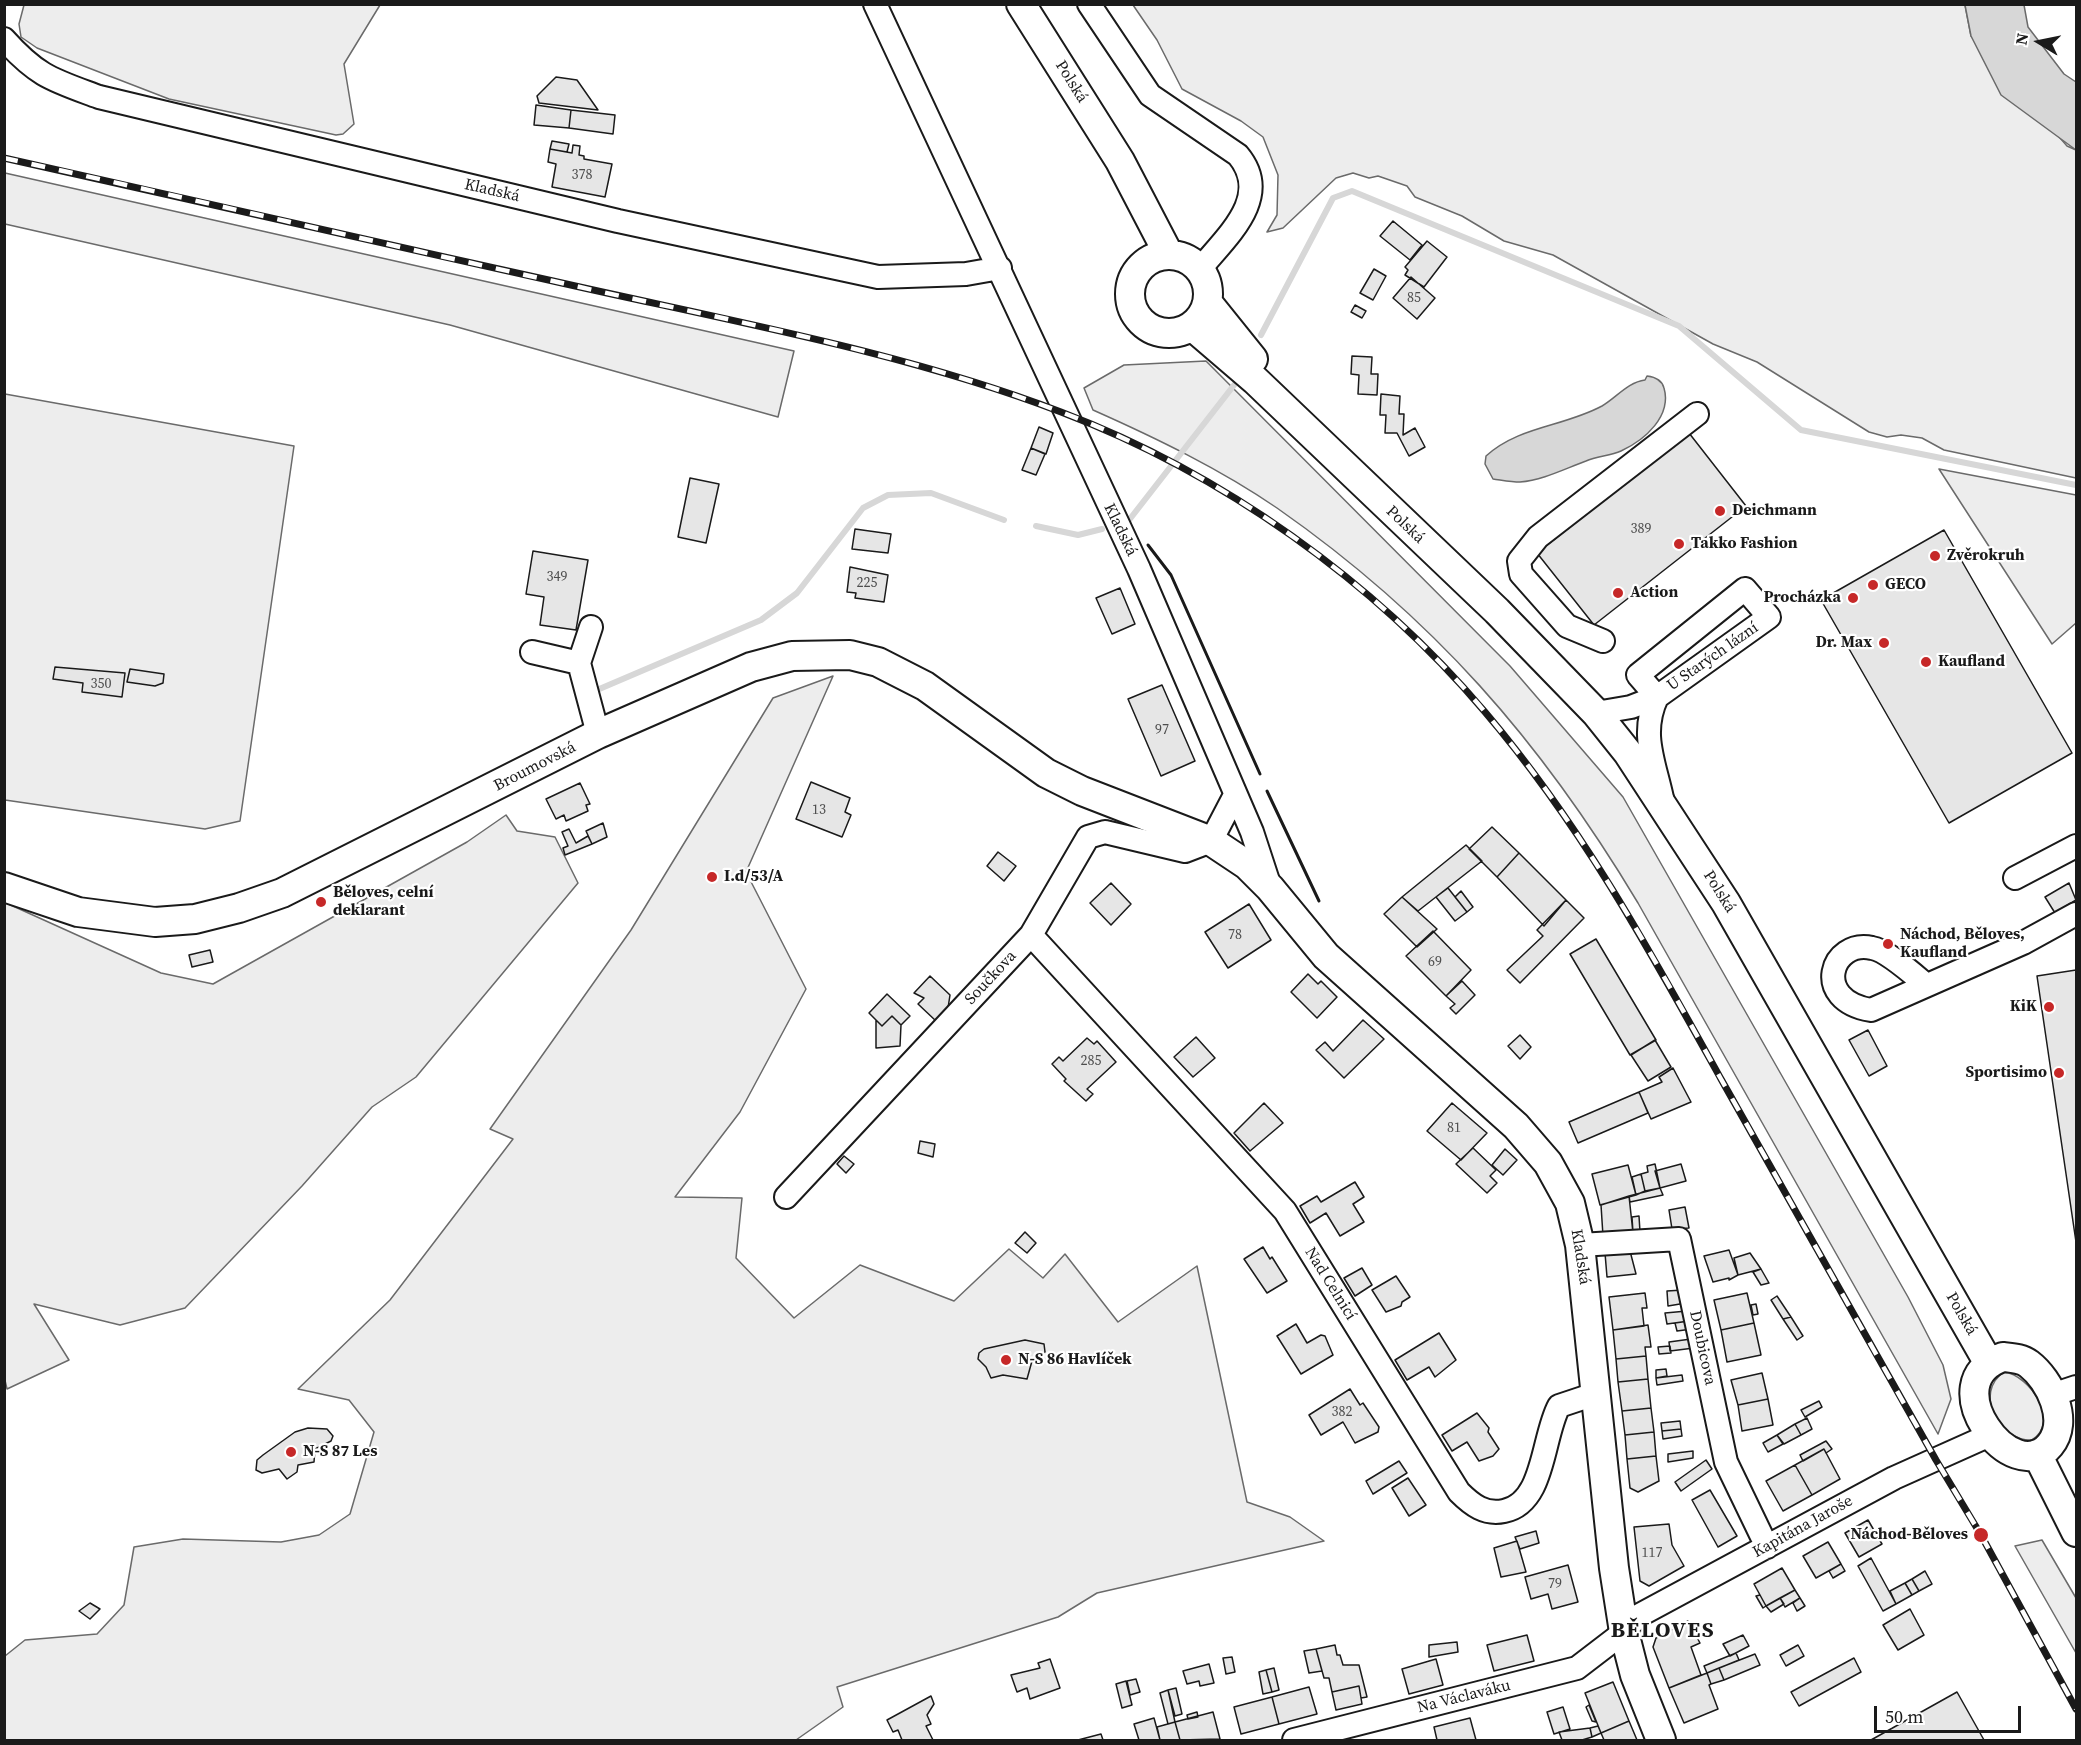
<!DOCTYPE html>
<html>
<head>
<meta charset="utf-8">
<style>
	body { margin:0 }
	#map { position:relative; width:2081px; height:1745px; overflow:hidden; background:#fff; font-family:"Source Serif 4",serif }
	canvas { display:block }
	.frame { position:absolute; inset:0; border:6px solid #1a1a1a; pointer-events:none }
	.north { position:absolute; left:2009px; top:12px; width:60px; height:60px; -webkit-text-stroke:4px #fff; paint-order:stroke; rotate:280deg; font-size:16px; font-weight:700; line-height:24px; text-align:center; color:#1a1a1a }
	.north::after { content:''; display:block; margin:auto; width:21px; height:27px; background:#1a1a1a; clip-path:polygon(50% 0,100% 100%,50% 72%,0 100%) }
	.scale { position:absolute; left:1874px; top:1706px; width:147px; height:27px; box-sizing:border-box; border:3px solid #1a1a1a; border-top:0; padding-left:8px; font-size:18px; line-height:21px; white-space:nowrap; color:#1a1a1a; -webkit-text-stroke:4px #fff; paint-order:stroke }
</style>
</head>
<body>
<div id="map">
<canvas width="2081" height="1745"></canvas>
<div class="frame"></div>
<div class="north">N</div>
<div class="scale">50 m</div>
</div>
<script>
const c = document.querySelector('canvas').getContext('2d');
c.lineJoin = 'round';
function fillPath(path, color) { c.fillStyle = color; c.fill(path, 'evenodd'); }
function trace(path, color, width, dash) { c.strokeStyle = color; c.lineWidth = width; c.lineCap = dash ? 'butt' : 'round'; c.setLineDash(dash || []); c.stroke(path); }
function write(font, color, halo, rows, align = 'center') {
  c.font = font + ' "Source Serif 4",serif'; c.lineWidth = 4.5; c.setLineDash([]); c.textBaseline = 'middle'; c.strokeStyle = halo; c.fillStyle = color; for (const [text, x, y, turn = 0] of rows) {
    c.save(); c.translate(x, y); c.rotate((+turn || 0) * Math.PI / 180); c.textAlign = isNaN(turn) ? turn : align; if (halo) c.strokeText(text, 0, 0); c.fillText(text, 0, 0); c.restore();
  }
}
const green = new Path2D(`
	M24 5V4L380 5 344 64 354 124 343 134 336 135 169 99 37 48 21 37 19 24Z
	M1133 5H1965L1971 36 2067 146 2076 150V478L1944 450 1922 438 1901 435 1887 437 1869 432 1757 362 1713 344 1553 255 1504 241 1462 216 1415 197 1407 186 1378 176 1369 178 1353 173 1336 178 1283 228 1267 232 1277 215 1278 175 1263 137 1241 121 1182 89 1157 40Z
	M5 173 794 351 778 417 450 325 5 224Z
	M1206 361 1510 666 1623 797 1908 1297 1943 1365 1951 1399 1938 1434 1638 903C1541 741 1433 617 1277 508 1220 469 1156 438 1093 410L1084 388 1124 365Z
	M5 394 294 446 240 821 205 829 5 800Z
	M1939 469 2076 495V623L2052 644Z
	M833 676 746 872 806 989 740 1112 675 1197 742 1198 736 1258 794 1318 860 1265 954 1301 1009 1249 1043 1278 1065 1254 1118 1322 1197 1266 1247 1502 1290 1517 1324 1541 1097 1593 1058 1617 837 1687 843 1707 796 1740H5V1656L25 1640 97 1634 124 1605 134 1547 183 1539 281 1542 319 1535 350 1514 374 1432 349 1400 298 1389 390 1300 513 1139 490 1129 631 930 773 698Z
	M506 815 517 831 555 837 578 883 416 1077 372 1107 302 1186 185 1308 120 1325 34 1304 69 1360 7 1389 4 1376V902L161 973 213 984 467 842Z
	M2004 1372C2030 1375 2061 1422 2032 1440 1999 1441 1973 1393 2004 1372Z
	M2042 1540 2076 1598V1653L2015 1546Z`);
const water = new Path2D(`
	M1965 5H2024L2028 27 2064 74 2076 82V150L2001 95 1971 36Z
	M1647 376C1655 377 1662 380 1664 388 1672 416 1645 440 1621 451 1610 456 1597 456 1586 461 1564 469 1543 480 1520 482 1511 482 1501 480 1493 479L1485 464 1486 456C1519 426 1563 427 1602 406 1616 398 1628 382 1645 380Z`);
const stream = new Path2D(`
	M1261 335 1333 198 1352 191 1679 326 1801 430 2076 485
	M1126 524 1238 380
	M1036 526 1078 535 1102 529
	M597 690 761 620 797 593 863 508 888 495 931 493 1004 520`);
const building = new Path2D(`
	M556 77 577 80 598 110 539 103 537 96Z
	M536 105 571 110 569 128 534 125Z
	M571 110 615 115 613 134 569 128Z
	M552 141 569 144 567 152 550 149Z
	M573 145 580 146 579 155 584 156V159L612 164 605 197 552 187 556 164 548 162 550 149 572 153Z
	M1393 221 1422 245 1410 260 1380 236Z
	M1427 241 1447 257 1424 287 1405 275 1408 270 1405 267Z
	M1374 269 1386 276 1373 300 1360 293Z
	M1411 277 1435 298 1417 319 1393 298Z
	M1355 305 1366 311 1362 318 1351 312Z
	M1352 356 1372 357 1371 374H1378L1377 395 1358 394 1359 375 1351 374Z
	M1381 394 1400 396 1399 414H1404L1403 435 1415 428 1425 447 1409 456 1397 433H1385L1386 415H1380Z
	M1039 427 1053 433 1046 454 1031 448Z
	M1689 433 1746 506 1594 625 1537 553Z
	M1031 448 1045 454 1036 475 1022 470Z
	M690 478 719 484 706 543 678 537Z
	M855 529 891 534 888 553 852 549Z
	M1944 530 2072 753 1949 823 1821 600Z
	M533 551 588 560 576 630 540 625 544 597 526 594Z
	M850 567 888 575 884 602 855 598 856 593 847 592Z
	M1120 588 1135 624 1112 634 1096 598Z
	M55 667 125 673 122 697 82 692 83 683 53 679Z
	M130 669 164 674 163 683 155 686 127 682Z
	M1162 685 1195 761 1161 776 1128 699Z
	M811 782 850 798 845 812 851 815 842 837 796 819Z
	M580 783 590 804 586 805 588 811 566 821 564 815 556 819 546 799Z
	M603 823 607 837 592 844 586 831Z
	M1492 827 1519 853 1497 877 1469 849Z
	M569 829 576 843 588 836 592 844 565 855 563 848 568 846 562 832Z
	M1466 845 1482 861 1418 911 1402 897Z
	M998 852 1016 866 1004 881 987 866Z
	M1519 853 1566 900 1544 926 1497 877Z
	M1111 883 1131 904 1111 925 1090 903Z
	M2069 883 2076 900 2055 913 2045 897Z
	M1448 888 1467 912 1455 921 1436 897Z
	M1461 891 1473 907 1467 912 1455 897Z
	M1402 897 1437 929 1417 947 1384 914Z
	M1566 900 1584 918 1520 983 1507 970 1543 936 1537 930Z
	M1249 904 1271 940 1228 968 1205 932Z
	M1433 931 1471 970 1446 996 1406 956Z
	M1596 939 1656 1040 1630 1055 1570 954Z
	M210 950 213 962 192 967 189 955Z
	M2076 970V1242L2037 976Z
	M1308 974 1318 984 1321 981 1337 997 1317 1018 1291 992Z
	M930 976 950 995 948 1008 936 1021 918 1004 924 998 914 993Z
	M1462 981 1475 995 1456 1014 1450 1008 1455 1004 1446 996Z
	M887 994 910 1016 901 1025 892 1016 882 1026 869 1013Z
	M892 1016 901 1025 900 1046 876 1048V1020L882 1026Z
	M1363 1020 1384 1039 1344 1078 1316 1050 1325 1042 1333 1051Z
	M1868 1030 1887 1066 1869 1076 1849 1040Z
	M1520 1035 1531 1047 1520 1059 1508 1046Z
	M1196 1037 1215 1058 1193 1077 1174 1057Z
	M1087 1038 1094 1044 1097 1041 1116 1062 1087 1089 1093 1094 1086 1101 1064 1081 1066 1079 1052 1064 1059 1057 1063 1061Z
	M1655 1040 1671 1067 1648 1081 1631 1055Z
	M1673 1068 1691 1102 1651 1119 1639 1092 1662 1082 1659 1077Z
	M1639 1092 1648 1113 1578 1143 1569 1122Z
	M1264 1103 1283 1123 1250 1151 1234 1133Z
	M1452 1103 1487 1133 1461 1160 1427 1131Z
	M920 1141 935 1144 933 1157 918 1153Z
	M1473 1148 1496 1170 1490 1176 1497 1183 1487 1193 1456 1164Z
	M1505 1149 1517 1160 1503 1175 1492 1165Z
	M844 1156 854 1164 846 1173 837 1164Z
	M1655 1164 1660 1188 1645 1191 1641 1174 1648 1172 1647 1166Z
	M1681 1164 1686 1181 1660 1188 1655 1171Z
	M1628 1165 1636 1195 1600 1205 1592 1174Z
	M1641 1174 1645 1191 1636 1195 1632 1177Z
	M1355 1182 1364 1197 1353 1204 1364 1222 1340 1236 1326 1213 1310 1223 1300 1206 1317 1196 1321 1202Z
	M1660 1188 1663 1195 1630 1202 1629 1196Z
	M1629 1196 1633 1233 1603 1236 1601 1205Z
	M1685 1207 1689 1228 1672 1229 1669 1210Z
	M1639 1216 1640 1232 1633 1233 1632 1217Z
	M1025 1232 1036 1243 1027 1253 1015 1243Z
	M1263 1247 1270 1259 1272 1257 1287 1281 1267 1293 1244 1259Z
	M1729 1250 1738 1275 1729 1280V1278L1713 1282 1704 1256Z
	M1630 1251 1636 1274 1607 1277 1605 1253Z
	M1750 1253 1761 1269 1738 1275 1734 1258Z
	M1362 1268 1372 1285 1355 1296 1344 1278Z
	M1761 1269 1769 1283 1761 1285 1753 1272Z
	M1396 1276 1410 1297 1402 1302 1401 1306 1386 1312 1372 1290Z
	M1683 1290 1686 1303 1668 1306 1667 1291Z
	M1645 1293 1647 1308H1642L1644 1326 1613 1330 1609 1297Z
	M1747 1293 1754 1323 1721 1330 1714 1300Z
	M1777 1296 1791 1317 1783 1319 1771 1300Z
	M1756 1304 1758 1314 1753 1315 1751 1305Z
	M1687 1311 1689 1321 1667 1324 1665 1313Z
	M1791 1317 1803 1336 1797 1340 1783 1319Z
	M1689 1321 1692 1329 1677 1331 1675 1323Z
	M1754 1323 1761 1355 1727 1362 1721 1330Z
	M1296 1324 1307 1343 1321 1335 1325 1336 1333 1355 1301 1374 1277 1336Z
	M1648 1325 1651 1347H1645L1646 1356 1616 1359 1613 1330Z
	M1439 1333 1456 1360 1435 1377 1429 1367 1407 1380 1395 1360Z
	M1691 1339 1694 1348 1670 1351 1669 1342Z
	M1025 1340 1044 1344 1045 1352 1032 1361 1027 1379 1003 1375 991 1378 986 1367 978 1359 979 1353 984 1349Z
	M1670 1346 1671 1353 1659 1354 1658 1347Z
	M1646 1356 1648 1379 1618 1382 1616 1359Z
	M1666 1369 1667 1376 1656 1378V1370Z
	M1762 1373 1768 1399 1738 1405 1731 1380Z
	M1682 1375 1683 1381 1657 1385 1656 1378Z
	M1648 1379 1651 1408 1622 1411 1618 1382Z
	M1350 1389 1360 1405 1363 1403 1379 1427 1378 1432 1355 1443 1343 1422 1321 1435 1309 1415Z
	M1768 1399 1773 1425 1742 1431 1738 1405Z
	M1819 1401 1822 1407 1805 1417 1801 1410Z
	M1651 1408 1654 1432 1625 1435 1622 1411Z
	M1477 1413 1489 1428 1488 1432 1499 1449 1493 1456 1479 1461 1467 1442 1452 1451 1442 1435Z
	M1807 1418 1812 1429 1801 1435 1795 1424Z
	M1680 1421 1681 1429 1662 1431 1661 1423Z
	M1795 1424 1801 1435 1784 1444 1777 1435Z
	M308 1428 327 1429 333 1436 331 1441 315 1449 314 1462 298 1465 297 1472 287 1479 279 1469 262 1473 256 1470 257 1460 263 1455 295 1432Z
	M1681 1429 1682 1436 1663 1439 1662 1431Z
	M1654 1432 1656 1456 1627 1459 1625 1435Z
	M1777 1435 1783 1444 1768 1452 1763 1443Z
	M1826 1441 1832 1449 1826 1453 1824 1449 1803 1461 1800 1455Z
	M1824 1449 1840 1479 1812 1495 1795 1465Z
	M1693 1451V1458L1668 1462V1454Z
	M1656 1456 1659 1481 1638 1492 1630 1488 1627 1459Z
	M1706 1460 1712 1469 1681 1491 1675 1482Z
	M1399 1461 1407 1473 1373 1494 1366 1481Z
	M1795 1465 1812 1495 1783 1511 1766 1481Z
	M1408 1478 1426 1505 1409 1516 1392 1488Z
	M1710 1490 1737 1536 1718 1547 1692 1500Z
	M1868 1520 1882 1544 1859 1557 1845 1533Z
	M1669 1524 1672 1545 1684 1566 1649 1586 1640 1581 1634 1527Z
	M1536 1531 1539 1543 1520 1549 1515 1537Z
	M1517 1541 1526 1572 1501 1577 1494 1548Z
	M1828 1542 1841 1564 1816 1578 1803 1556Z
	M1871 1558 1896 1604 1883 1611 1858 1566Z
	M1841 1564 1845 1571 1833 1578 1829 1571Z
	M1568 1565 1578 1602 1552 1609 1548 1594 1531 1599 1525 1577Z
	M1782 1568 1795 1590 1766 1606 1754 1584Z
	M1925 1571 1932 1584 1919 1591 1912 1579Z
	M1912 1579 1919 1591 1912 1595 1905 1583Z
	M1905 1583 1912 1595 1896 1604 1890 1591Z
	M1795 1590 1800 1598 1785 1607 1780 1598Z
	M1760 1595 1766 1606 1763 1608 1756 1596Z
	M1780 1598 1784 1604 1771 1612 1766 1606Z
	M1800 1598 1805 1606 1797 1611 1793 1603Z
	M90 1603 100 1609 90 1619 79 1611Z
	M1910 1609 1924 1635 1898 1650 1883 1625Z
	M1688 1621 1700 1643 1691 1647 1701 1675 1669 1688 1653 1647 1656 1638Z
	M1527 1635 1534 1661 1494 1671 1487 1645Z
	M1743 1635 1749 1646 1730 1656 1723 1644Z
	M1457 1642 1458 1652 1429 1657V1645Z
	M1335 1645 1337 1655H1340L1343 1665H1359L1367 1697 1361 1698 1359 1686 1332 1692 1329 1678H1324L1316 1649Z
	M1798 1645 1804 1656 1786 1666 1780 1655Z
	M1316 1649 1322 1671 1309 1673 1304 1651Z
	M1736 1653 1739 1660 1707 1673 1704 1666Z
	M1755 1654 1760 1665 1724 1680 1719 1668Z
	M1232 1657 1235 1672 1226 1674 1223 1658Z
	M1854 1658 1861 1672 1799 1706 1791 1692Z
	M1050 1659 1060 1688 1030 1699 1027 1688 1017 1692 1011 1675 1040 1668 1038 1663Z
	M1436 1659 1443 1685 1409 1694 1402 1669Z
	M1209 1664 1214 1683 1200 1686 1199 1681 1187 1684 1183 1671Z
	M1274 1668 1279 1690 1272 1692 1266 1670Z
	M1719 1668 1724 1680 1711 1684 1707 1673Z
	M1266 1670 1272 1692 1263 1694 1259 1672Z
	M1707 1673 1711 1684 1709 1685 1718 1709 1684 1723 1669 1688Z
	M1136 1679 1140 1692 1130 1695 1127 1681Z
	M1126 1681 1132 1705 1122 1708 1116 1684Z
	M1613 1682 1629 1721 1601 1733 1585 1693Z
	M1359 1686 1362 1704 1336 1710 1332 1692Z
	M1309 1687 1317 1714 1279 1724 1272 1697Z
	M1176 1688 1182 1714 1175 1716 1168 1690Z
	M1168 1690 1175 1722 1168 1724 1160 1693Z
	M1957 1692 1984 1740H1871Z
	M931 1696 934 1704 927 1715 931 1724 926 1726 933 1740H902L898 1730 893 1732 887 1720Z
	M1272 1697 1279 1724 1241 1734 1234 1707Z
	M1589 1705 1596 1722 1592 1721 1586 1707Z
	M1563 1707 1570 1729 1554 1734 1547 1712Z
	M1197 1712 1198 1717 1188 1719 1187 1715Z
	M1213 1712 1220 1739 1180 1740 1175 1722Z
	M1154 1718 1160 1740H1139L1134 1724Z
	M1470 1718 1476 1740H1437L1434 1727Z
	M1629 1721 1637 1740H1604L1601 1733Z
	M1175 1722 1180 1740H1160L1157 1727Z
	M1598 1726 1601 1733 1592 1737 1590 1728Z
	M1590 1728 1592 1737 1582 1740H1562L1559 1732Z
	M1101 1734 1103 1740H1078Z`);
const minor = new Path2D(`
	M875 4 1139 569 1252 832 1270 887
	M1089 4 1150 95 1238 155C1273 197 1227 236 1200 269
	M4 39C38 77 53 80 99 97L618 221 878 277 966 274 1000 268
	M591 627 579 663 598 734
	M1603 641 1567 626 1521 574 1519 561 1538 537 1697 414
	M532 652 579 663
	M1657 697 1638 675 1745 589 1769 617 1657 697C1640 733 1654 761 1662 798
	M1596 713 1631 707 1657 697
	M2015 878 2076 846
	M1031 935 1285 1211 1459 1492C1472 1505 1485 1515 1504 1511 1545 1503 1542 1437 1559 1406L1595 1394
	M1925 984C1913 974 1886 950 1872 948 1831 939 1811 1000 1871 1010L2023 943 2076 914
	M786 1197 1031 935 1088 837 1105 832 1185 851 1211 841 1235 795
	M1580 1245 1679 1239 1726 1462 1767 1547
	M2052 1395 2076 1387
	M1294 1740 1577 1668 1624 1632 1638 1616 1894 1478 1990 1435`);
const major = new Path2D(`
	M1021 4 1120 161 1169 255
	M1130 294a39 39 0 1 1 78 0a39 39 0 1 1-78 0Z
	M1208 303 1253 359
	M1192 326 1255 380 1497 611 1596 713 1628 753 1726 903 1988 1362
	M4 887 78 912 155 922 195 919 239 908 282 893 598 734 751 667 792 656 850 655 878 662 925 686 1046 773 1082 791 1211 841 1247 865 1270 888 1326 956 1516 1126 1548 1163 1570 1203 1580 1245 1614 1568 1624 1632 1635 1675 1661 1740
	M2003 1357C2012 1358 2021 1358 2029 1364 2050 1380 2070 1421 2050 1445 2013 1491 1931 1381 2003 1357Z
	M2037 1454 2076 1532`);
const rail = new Path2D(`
	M4 158C188 198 370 241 553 281 720 319 902 351 1061 412 1222 473 1374 581 1485 712 1582 826 1649 949 1721 1079 1793 1206 1864 1333 1936 1460L1981 1535 2076 1709`);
const wall = new Path2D(`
	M1148 545 1171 575 1260 774
	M1267 791 1319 901`);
const markers = [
	[1720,511,6,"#c62828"],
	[1679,544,6,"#c62828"],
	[1935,556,6,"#c62828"],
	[1873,585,6,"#c62828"],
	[1618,593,6,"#c62828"],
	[1853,598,6,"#c62828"],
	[1884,643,6,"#c62828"],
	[1926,662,6,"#c62828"],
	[712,877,6,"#c62828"],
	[321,902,6,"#c62828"],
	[1888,944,6,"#c62828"],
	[2049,1007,6,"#c62828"],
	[2059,1073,6,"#c62828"],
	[1006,1360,6,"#c62828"],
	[291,1452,6,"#c62828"],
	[1981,1535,8,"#c62828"]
];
const numberNames = [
	["378",582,175],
	["85",1414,298],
	["389",1641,529],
	["349",557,577],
	["225",867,583],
	["350",101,684],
	["97",1162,730],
	["13",819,810],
	["78",1235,935],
	["69",1435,962],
	["285",1091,1061],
	["81",1454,1128],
	["382",1342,1412],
	["117",1652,1553],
	["79",1555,1584]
];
const streetNames = [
	["Polská",1071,82,58],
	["Kladská",492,191,13],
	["Polská",1405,525,44],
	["Kladská",1120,530,64],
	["U Starých lázní",1713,657,-35],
	["Broumovská",535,767,-27],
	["Polská",1719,892,58],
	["Součkova",991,978,-47],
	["Kladská",1580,1257,81],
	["Nad Celnicí",1330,1284,58],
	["Polská",1961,1314,60],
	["Doubicova",1702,1348,78],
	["Kapitána Jaroše",1803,1527,-29],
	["Na Václaváku",1464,1697,-14]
];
const poiNames = [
	["Deichmann",1732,511],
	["Takko Fashion",1691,544],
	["Zvěrokruh",1947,556],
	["GECO",1885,585],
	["Action",1630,593],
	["Procházka",1841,598,"right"],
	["Dr. Max",1872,643,"right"],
	["Kaufland",1938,662],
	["I.d/53/A",724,877],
	["Běloves, celní",333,893],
	["deklarant",333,911],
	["Náchod, Běloves,",1900,935],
	["Kaufland",1900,953],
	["KiK",2037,1007,"right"],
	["Sportisimo",2047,1073,"right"],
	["N-S 86 Havlíček",1018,1360],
	["N-S 87 Les",303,1452],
	["Náchod-Běloves",1968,1535,"right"]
];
const districtNames = [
	["BĚLOVES",1663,1631]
];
fillPath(green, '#ededed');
trace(green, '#6a6a6a', 1.5);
fillPath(water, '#d7d7d7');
trace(water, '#6a6a6a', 1.5);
trace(stream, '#d7d7d7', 6);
fillPath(building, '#e6e6e6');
trace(building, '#1a1a1a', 1.5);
trace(minor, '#1a1a1a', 26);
trace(major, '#1a1a1a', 32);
trace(minor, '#fff', 22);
trace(major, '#fff', 28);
trace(rail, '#1a1a1a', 7);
trace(rail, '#fff', 4.5, [14]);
trace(wall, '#1a1a1a', 3);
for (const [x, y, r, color] of markers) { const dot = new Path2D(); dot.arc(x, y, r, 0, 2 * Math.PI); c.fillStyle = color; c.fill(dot); trace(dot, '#fff', 2); }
write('14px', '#4d4d4d', null, numberNames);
write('16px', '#1a1a1a', '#fff', streetNames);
write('bold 16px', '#1a1a1a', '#fff', poiNames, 'left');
c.letterSpacing = '1.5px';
write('bold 22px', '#1a1a1a', '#fff', districtNames);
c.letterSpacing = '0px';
</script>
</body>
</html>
